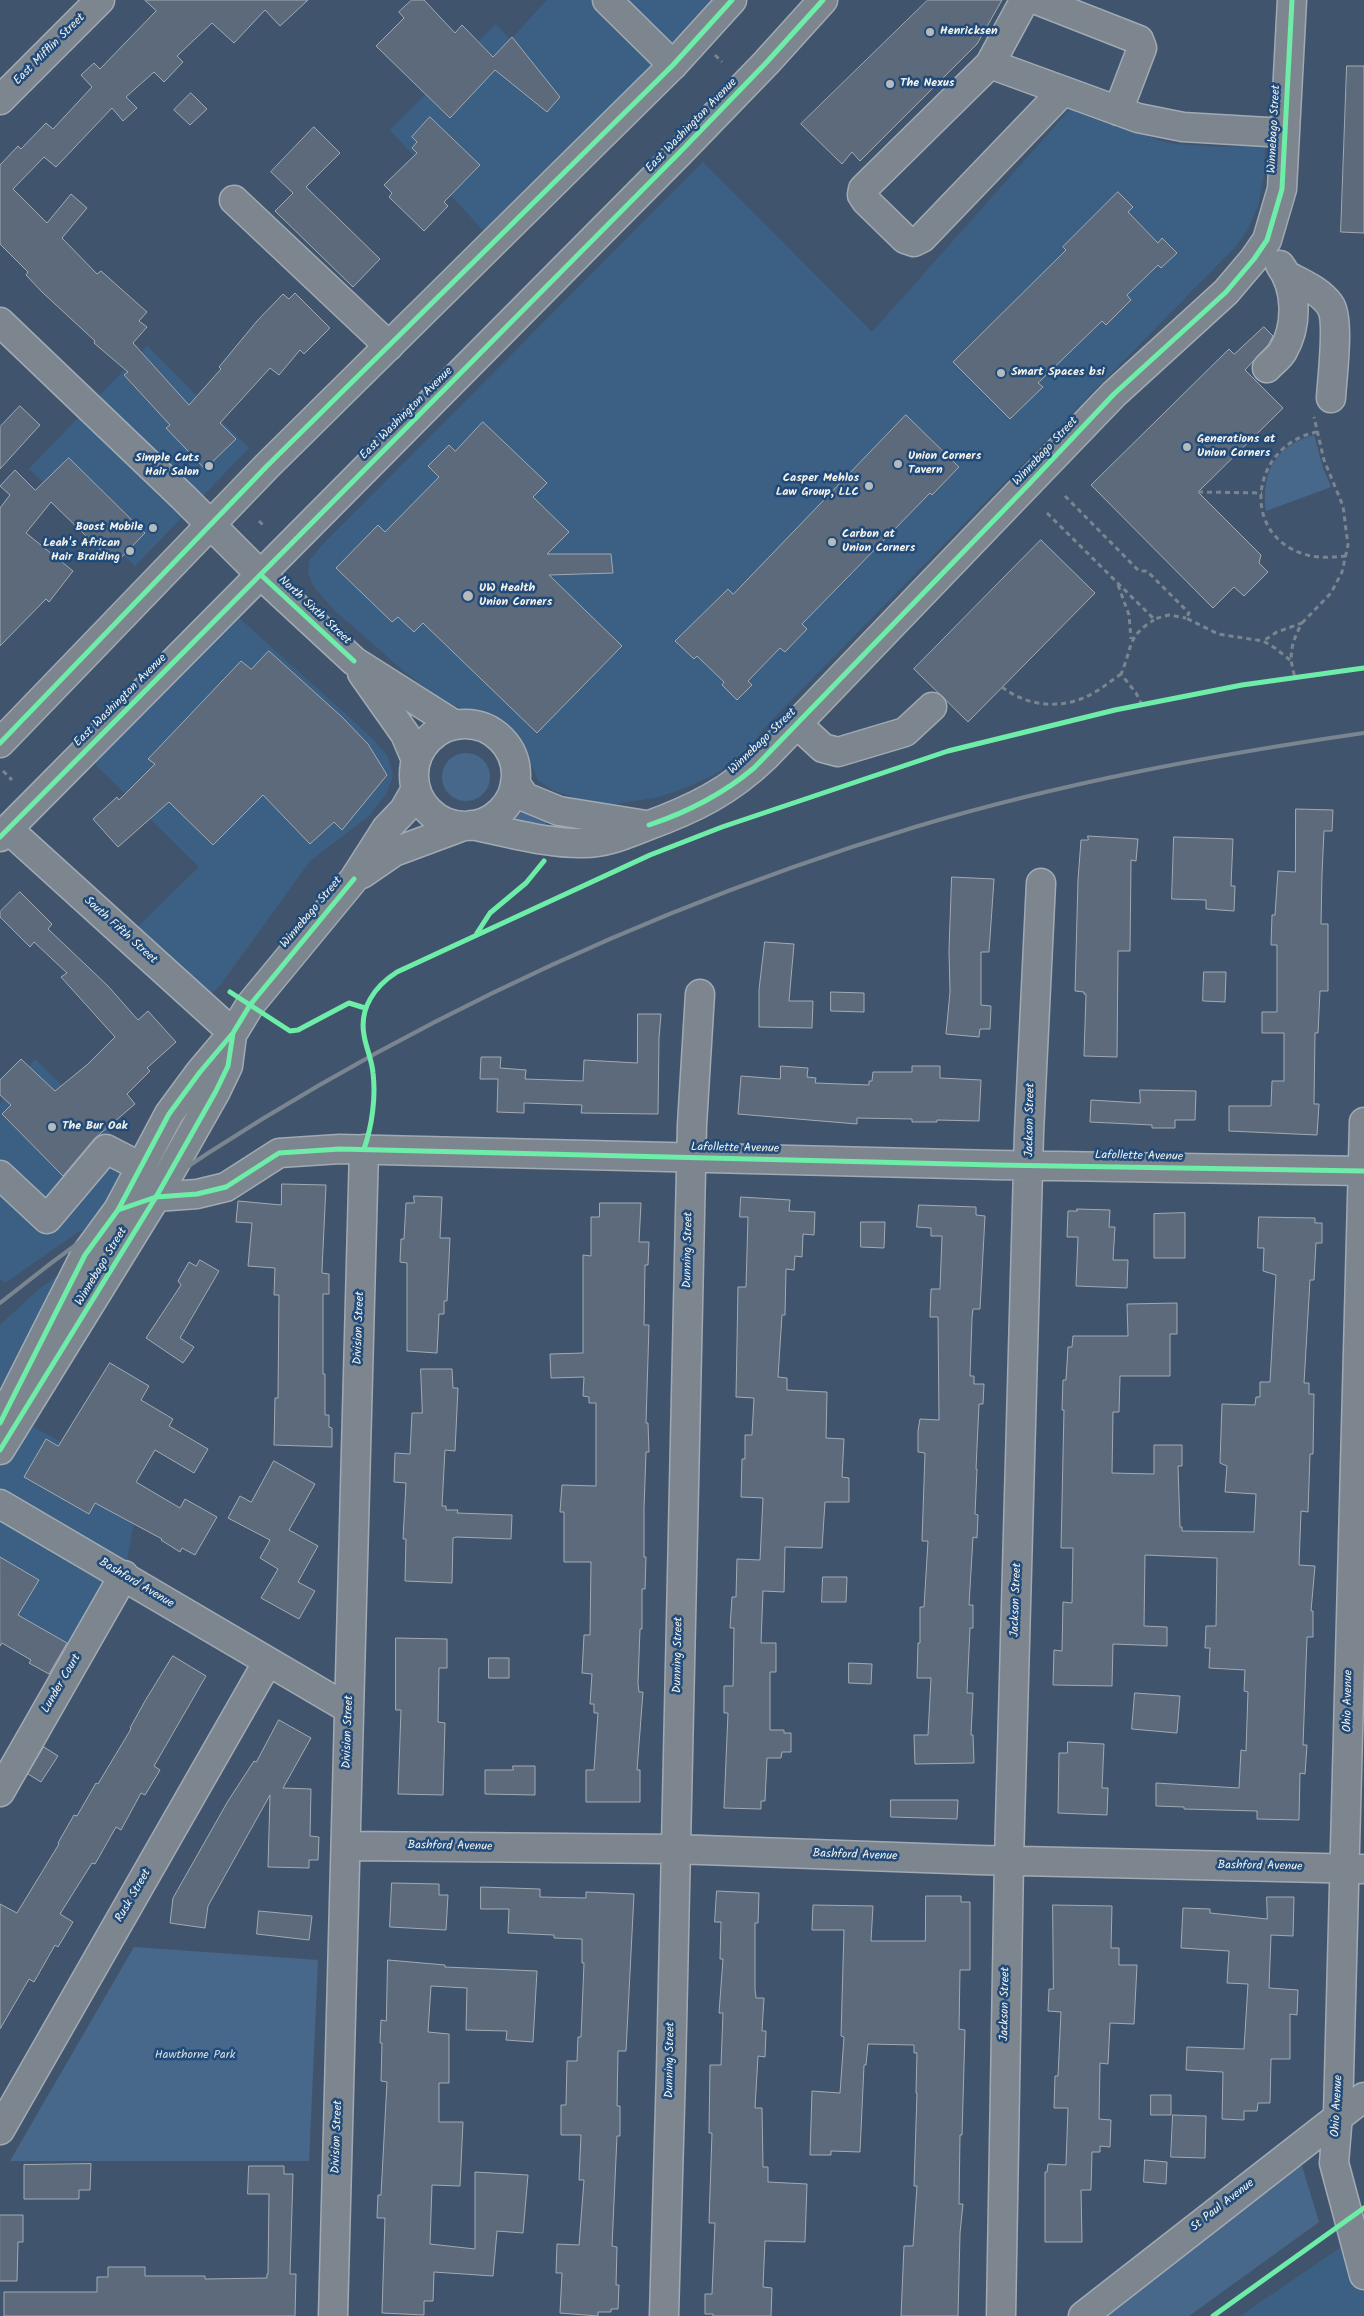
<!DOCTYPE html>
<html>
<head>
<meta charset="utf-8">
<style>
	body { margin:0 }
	canvas { display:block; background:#40556d }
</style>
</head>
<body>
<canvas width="1364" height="2316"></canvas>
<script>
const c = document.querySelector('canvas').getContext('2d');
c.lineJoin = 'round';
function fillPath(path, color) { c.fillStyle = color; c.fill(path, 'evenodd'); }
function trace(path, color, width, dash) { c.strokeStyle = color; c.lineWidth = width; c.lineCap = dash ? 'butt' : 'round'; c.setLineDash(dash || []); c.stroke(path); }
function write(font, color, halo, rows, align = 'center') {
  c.font = font + ' Kalam,sans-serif'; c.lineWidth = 5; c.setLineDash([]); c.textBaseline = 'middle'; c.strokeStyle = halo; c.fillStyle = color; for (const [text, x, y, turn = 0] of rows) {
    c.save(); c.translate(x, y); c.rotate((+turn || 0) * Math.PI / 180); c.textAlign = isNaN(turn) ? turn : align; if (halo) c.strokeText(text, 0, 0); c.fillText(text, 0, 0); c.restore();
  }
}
const built = new Path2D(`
	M547 0H732L495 243 390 130 496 24 510 40Z
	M1072 107 1161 141 1175 144 1221 147 1265 145 1264 175 1258 206 1247 231 1235 247 767 725 748 749 716 774 680 790 659 797 610 805 585 801 552 790 538 780 523 745 510 726 443 701 405 672 335 611 314 587 308 573 309 561 324 543 703 162 872 332Z
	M147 346 249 448 135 566 29 469Z
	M228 608 373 739 388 757 393 776 386 794 370 815 310 861 221 984 210 995 127 937 199 867 98 767 87 749Z
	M35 1059 119 1141 149 1152 112 1218 78 1232 5 1283 0 1279V1104Z
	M85 1255 6 1412 141 1486 124 1575 80 1653 0 1606V1325L38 1290Z
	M1353 2239 1364 2275V2316H1240Z`);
const green = new Path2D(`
	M1314 435 1323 468 1331 487 1266 511C1261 473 1275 446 1314 435Z
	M442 777a24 24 0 1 1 48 0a24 24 0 1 1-48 0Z
	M524 808 548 818 543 829 513 822Z
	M134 1947 318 1960 309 2161H10Z
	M1301 2163 1319 2222 1189 2316H1093Z`);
const building = new Path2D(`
	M145 0H308L280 26 265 10 234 43 212 23 177 56 183 62 164 82 154 72 126 97 137 108 123 121 112 108 56 167 44 157 13 189 47 223 71 194 87 208 62 238 97 274 101 271 147 312 139 321 147 327 133 343 189 405 221 369 219 367 257 321 283 294 289 299 295 293 330 328 304 354 300 350 279 375 270 368 220 423 236 439 205 469 166 428 170 425 124 375 128 372 94 343 95 341 42 292 26 275 28 272 0 244V165L18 146 21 149 46 123 53 129 92 87 81 75 94 63 100 69 156 11Z
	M412 0H424L455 33 462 25 493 57 512 37 560 97 547 112 495 70 450 118 376 46 404 18 399 12Z
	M928 0H1002L977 44 860 161 852 152 842 164 801 124Z
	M1347 66H1364V233L1341 232Z
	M191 93 207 109 190 125 174 110Z
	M430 117 480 165 444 202 448 206 424 231 389 197 392 193 384 185 417 153 412 148 417 142 412 137Z
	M314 127 340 153 306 187 380 259 353 287 275 211 293 193 271 172Z
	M1118 192 1133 207 1128 212 1158 243 1162 238 1177 253 1161 268 1158 265 1127 295 1131 300 1106 325 1102 321 1038 383 1043 387 1010 419 953 362 1066 250 1063 247Z
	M1264 327 1273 336 1268 345 1245 370 1283 408 1198 492 1261 555 1259 563 1268 572 1244 596 1234 587 1213 608 1091 485 1229 349 1234 354Z
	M20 406 40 425 0 469V427Z
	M906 415 959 467 932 495 930 493 802 624 807 629 785 652 780 648 748 681 752 685 737 700 722 685 724 682 697 656 694 659 675 641 728 589 733 594Z
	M483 422 547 483 533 497 569 532 547 554H611L613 573 549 575 622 646 537 733 423 623 414 632 398 617 392 622 336 568 378 525 385 532 439 477 428 466 449 445 455 451Z
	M69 458 145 533 115 564 51 502 26 533 73 571 49 602 46 599 0 646V508L10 495 0 486 15 470 35 490Z
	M1041 540 1095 593 968 722 914 669Z
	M269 651 342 717 368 744 387 775 342 830 334 822 310 844 263 795 213 845 169 802 118 847 93 819 117 797 119 800 155 764 148 759 241 661 251 669Z
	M1296 809 1333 810 1332 831H1324L1322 874 1321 924H1328V991H1320L1318 1033H1315L1314 1104H1319L1317 1135 1229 1131V1106H1271L1272 1081H1284V1033H1262V1012H1277V945H1271L1272 915H1275L1278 871 1295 872Z
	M1088 836 1138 839 1136 861 1131 860 1130 951H1118L1117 1057 1084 1056 1086 994H1084V992L1075 991 1078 880 1081 840H1088Z
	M1174 837 1233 839 1231 886H1235L1234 911 1206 909V900L1172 899Z
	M952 877 994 879 989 952H981V1005L991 1006 990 1029H980L979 1037 946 1034 950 992 949 951Z
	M20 892 52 924 48 929 108 986 138 1020 148 1011 176 1042 147 1068 150 1071 127 1094 135 1104 94 1139 63 1176 2 1114 11 1105 0 1095V1080L21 1059 55 1091 88 1064 115 1037 61 977 67 973 34 942 30 947 0 917V912Z
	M765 942 794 944 789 1001H813L812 1028 759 1027V990Z
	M1204 972H1226L1225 1002 1203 1001Z
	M831 992 864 993V1012L831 1011Z
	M638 1014H661L659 1038 658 1114 581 1113 582 1105 524 1103V1113L497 1112 498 1079H480L481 1057H501L500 1068 526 1070 525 1079 583 1081 584 1060 637 1063Z
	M781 1066 808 1068 807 1077 816 1078 815 1083 869 1085V1081H872L873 1072H912V1066H940V1078L981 1080 979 1121 937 1120V1122H912V1119L857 1118V1124L738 1114 741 1076 780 1079Z
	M1140 1090 1196 1091 1195 1120H1175V1128H1152V1125L1090 1122 1091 1100 1140 1103Z
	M282 1184 326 1185 322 1270V1273L329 1274V1294H323V1374H325V1415H329V1427L332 1428V1447L274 1445 275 1398H278L279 1295H274L275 1268 248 1266 252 1223 236 1222 238 1201 281 1205Z
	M414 1196 442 1197 440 1238H450L447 1301H444V1314H439L437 1353 407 1351V1263L400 1262 401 1239H404L406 1203H414Z
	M741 1197 790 1200 789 1211 815 1212 814 1235 803 1234 802 1257 795 1256 794 1270 786 1269 785 1315H782L778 1377 787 1378V1390L827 1392 826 1438 844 1439 842 1477 849 1478V1502H825L822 1548 785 1547 784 1592 763 1591 761 1643H776V1672H770V1730H784V1733H791V1752H782L781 1758H767L765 1801H761V1809L724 1808 728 1713H724V1686H733L734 1628H730L732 1597H736L737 1559 760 1560 763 1498 741 1497 742 1459H745V1435H752L754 1398 736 1397 738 1287H746L748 1217H740Z
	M600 1203H641L639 1242H649L648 1265H645L644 1325H649L646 1423H648L649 1452H646L644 1509V1557H646L645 1589H642V1629H640L638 1683 639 1692H643L637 1770H640V1802H586V1770H594L598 1713H594V1704H590L592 1674 582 1673 584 1635H590L591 1562H564V1512H560L562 1485 596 1486V1403H589V1397L583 1396 584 1377 551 1378 550 1354 583 1353V1255L591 1256V1217H599Z
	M919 1205 976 1207V1215L985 1216 980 1309H973L972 1318 970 1376H974V1384H984L983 1404H979L976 1469H977L975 1514 978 1515 977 1538 973 1537 969 1605H973V1628H970L967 1693H973L971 1735H973L974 1763 915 1764 914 1735H928L931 1678H917L918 1643H920V1607H924L928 1541H922L925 1453 918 1452V1431L920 1419 939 1420 938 1317H930L931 1289H940L942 1236H931V1228L917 1227Z
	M1077 1209 1110 1210 1109 1227H1115L1113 1260H1128L1127 1288 1076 1286 1078 1237H1067L1068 1211H1077Z
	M1185 1213V1258H1154V1214Z
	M1259 1217 1315 1218V1223H1322V1243H1316L1314 1280H1310L1304 1383H1309V1394H1314L1313 1454H1310L1308 1512 1301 1511 1299 1565 1315 1566 1311 1611H1313V1637H1307L1303 1745H1307L1305 1774 1300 1773 1299 1820 1257 1819V1811L1184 1809V1807L1156 1806V1783L1239 1788 1241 1750 1246 1751 1248 1692 1244 1691 1245 1670 1209 1668 1210 1648H1205L1206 1626H1216L1217 1558 1145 1555 1144 1626 1167 1627V1646L1113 1644 1112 1686 1053 1685 1054 1650 1062 1651 1063 1602 1072 1603 1073 1548H1061L1064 1410H1062L1063 1380H1066L1068 1347H1072L1073 1336H1128L1127 1304 1177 1303V1334H1170V1376H1120L1119 1412H1113L1112 1473 1154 1474V1445H1182V1466H1178L1180 1527H1182V1531L1254 1532 1256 1494 1225 1492 1227 1466 1220 1463 1222 1404 1255 1405 1256 1397H1260V1382H1270L1276 1275 1263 1271 1264 1248H1258Z
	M861 1222H885L884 1248 861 1247Z
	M200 1260 219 1271 180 1338 194 1347 183 1363 146 1338 181 1285 178 1281 189 1262 196 1266Z
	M110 1363 149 1386 141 1400 173 1419 169 1426 208 1449 194 1473 155 1450 136 1482 180 1508 185 1499 217 1517 195 1555 182 1548 180 1552 161 1540 162 1539 95 1503 89 1514 24 1477 46 1439 58 1446Z
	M421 1369H452L453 1388H458L455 1451 445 1450 442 1506H446V1510H458L457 1513 512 1515 511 1539 456 1537 453 1538 452 1583 405 1581 406 1539H403L406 1483 394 1482 395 1453 410 1454 412 1413H422Z
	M274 1461 315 1484 289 1530 318 1546 298 1582 315 1591 299 1619 261 1598 278 1569 260 1558 270 1540 228 1518 240 1496 251 1502Z
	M0 1557 39 1580 18 1615 67 1643 49 1674 29 1663 31 1660 2 1643 0 1646Z
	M823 1577H847L846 1602H822Z
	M396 1638 447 1639V1668H439L438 1722 445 1723 443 1795 398 1794 401 1710H396Z
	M173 1656 206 1676 154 1766 160 1770 145 1795 141 1793 121 1830 116 1827 95 1864 92 1863 60 1914 73 1922 58 1947 55 1945 34 1982 29 1979 0 2029V1904L17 1913 59 1844 58 1843 74 1815 77 1816 96 1783 98 1784 131 1729 130 1728 145 1701Z
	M489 1658H509V1678H489Z
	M849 1663 872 1664 871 1684 849 1683Z
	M1135 1693 1180 1696 1177 1733 1132 1729Z
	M279 1720 311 1738 283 1788 311 1789 310 1836 319 1837 318 1860H309V1868L268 1867 270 1795 208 1906 205 1928 170 1923 173 1898 228 1801 254 1761 256 1762Z
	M1068 1742 1104 1744 1102 1788H1108L1107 1815 1058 1813 1059 1753H1067Z
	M44 1747 58 1756 41 1782 28 1774Z
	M513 1766H535V1795L485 1794V1770H513Z
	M891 1800H958L957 1819 891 1817Z
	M392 1883 439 1884V1895H448L446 1930 390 1927Z
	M481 1887 540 1889V1897L586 1898V1892L634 1894 626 2051H618L617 2106H620V2136H617L612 2246 617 2247 616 2285H619L618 2309H611V2312H598V2316L560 2313 562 2273H556L557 2244 579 2245 584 2180H579L581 2135H561V2105H566L567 2061H577L578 2037H581L584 1963H582V1939L554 1938V1935L508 1933 509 1909H481Z
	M717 1891 759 1893 758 1923H755V1989L756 1998H764L762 2031H766L765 2057 758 2056 755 2108H762L763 2167H768V2182L807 2184 805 2242 765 2241 763 2287 772 2288 771 2316H713V2314H705V2294H712L715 2223H709L712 2133H709L710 2065H721L723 2013H719L723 1959H720L721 1922H715Z
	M926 1896H961V1902H970V1970H960L959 2029 965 2030 962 2135H960L959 2204H963L960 2233 958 2316H901L904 2246H913L917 2186H914L917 2093H916L917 2053H914V2045L868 2044 866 2065H864L860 2152 831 2151V2155H810L812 2091 840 2093 844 2037 841 2036 844 1930H812L813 1905 873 1906 871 1941H925Z
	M1267 1897H1294L1293 1936 1271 1935 1269 1988 1298 1990 1297 2015 1290 2014V2059H1271L1270 2103H1258L1257 2111H1244V2120L1222 2119 1223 2072 1186 2070 1187 2047 1244 2049 1248 1984 1227 1983 1229 1951 1181 1948 1183 1908 1210 1909V1913L1267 1919Z
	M1053 1905 1112 1906 1111 1948H1119V1965H1137L1134 2024 1110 2023 1108 2064 1100 2063 1099 2119 1111 2120 1110 2147 1100 2146V2152H1092L1091 2190H1081L1082 2242H1045V2172H1047L1048 2164 1066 2165 1068 2108H1054L1055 2076H1058L1061 2012 1048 2011 1049 1989H1053Z
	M259 1911 312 1916 309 1940 257 1934Z
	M388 1960 445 1965V1967L537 1971 533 2042 506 2040 507 2031 466 2030 467 1988 431 1986 428 2032 449 2034V2083H439V2122H463L460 2186 432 2185 430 2244 475 2249V2172L528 2175 523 2233 497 2231 493 2276 434 2272 433 2301H424V2315L382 2313 385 2218H377L378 2195H381L387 2082 381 2081 382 2043H380L381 2020 386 2021Z
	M1151 2095H1171V2115H1151Z
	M1173 2115 1206 2116 1205 2158 1171 2157Z
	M1145 2160 1167 2162 1166 2184 1144 2182Z
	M91 2164 90 2190H79V2199H24V2165Z
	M249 2166H284V2174H293L290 2274H296L295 2316H4V2292H97V2277H108V2267H145V2276H205V2279L267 2278V2274H268L269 2194H248Z
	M0 2215H23V2242H18L17 2281H0Z`);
const path = new Path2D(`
	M715 55 722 62
	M1317 432C1251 445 1239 534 1304 554 1317 559 1332 557 1346 556
	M1198 492 1262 493
	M1065 496 1139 571H1147L1189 613 1186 618 1218 634 1263 641
	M1047 513 1154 619 1169 615 1186 618
	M259 521 265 527
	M1118 585 1129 615 1131 639
	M1302 623 1331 593 1342 572 1348 545 1343 506 1324 460 1314 417
	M1290 660 1275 648 1263 641 1277 632 1302 623C1291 643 1288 656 1295 677
	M1002 687C1029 708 1066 710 1095 692 1104 687 1112 680 1121 674
	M1142 705 1136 693 1121 674C1133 647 1126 637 1154 620
	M3 771 12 780`);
const minor = new Path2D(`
	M607 0 673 65
	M1037 0 1139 40 1142 48 1118 111
	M990 64 1023 3 1026 0
	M1063 91 922 238 914 242 905 239 866 201 862 195 863 189 990 64 1138 118 1183 127 1285 133
	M0 100 100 0
	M234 200 389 346
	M1288 276C1303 284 1320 291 1330 305 1340 319 1332 378 1331 398
	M0 322 183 497 261 575 354 661 455 725
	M1267 368C1272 362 1280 357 1283 351 1298 325 1297 288 1280 265
	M362 673 405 734 416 760
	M797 724 823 748 838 752 905 732 932 707
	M414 775a51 51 0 1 1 102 0a51 51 0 1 1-102 0Z
	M515 783 525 797 559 811 646 825
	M471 825C508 832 547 844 584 843 607 843 626 834 647 826 693 809 729 792 765 757L1114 394 1226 292 1254 259 1267 240 1282 189 1292 0
	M8 829 233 1033
	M362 874 394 852 464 826
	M1364 1122 1338 2115 1334 2163 1364 2275
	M0 1175 47 1219 106 1149 141 1167
	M118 1210 156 1197 197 1194 226 1187 279 1153 340 1149 996 1165 1364 1171
	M0 1423 85 1255 118 1210 169 1114 200 1072 233 1033 250 1005 354 879 386 829 404 810 416 789
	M0 1450 156 1197 216 1091 228 1066 232 1035
	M0 1504 349 1709
	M0 1792 124 1575
	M346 1846 675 1849 978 1860 1364 1869
	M0 2130 267 1663
	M333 2316 364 1149
	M664 2316 671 2071 692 1125 700 994
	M1001 2316 1009 1860 1029 1133 1041 883
	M1083 2316 1364 2097`);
const major = new Path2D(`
	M0 743 267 466 673 65 732 0
	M0 837 679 153 766 63 823 0`);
const rail = new Path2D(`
	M0 1303C268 1088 587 927 915 827 1061 783 1213 755 1364 733`);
const cycleway = new Path2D(`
	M261 575 354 661
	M0 743 267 466 673 65 732 0
	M649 825C688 812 723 794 754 768L1029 484 1114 394 1226 292 1254 259 1267 240 1282 189 1292 0
	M0 837 679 153 766 63 823 0
	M477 933 490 913 526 883 544 861
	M230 992 290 1031 298 1030 349 1003 365 1008
	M364 1149C372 1126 376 1097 373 1073 372 1060 366 1048 364 1035 359 1008 375 986 397 972L650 855 722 827 948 751 1115 710 1242 685 1364 668
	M118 1210 156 1197 197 1194 226 1187 279 1153 340 1149 996 1165 1364 1171
	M0 1423 85 1255 118 1210 169 1114 200 1072 233 1033 250 1005 354 879
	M0 1450 156 1197 216 1091 228 1066 233 1033
	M1213 2316 1364 2208`);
const markers = [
	[930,32,5,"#b5babd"],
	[890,84,5,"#b5babd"],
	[1001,373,5,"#b5babd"],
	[1187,447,5,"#b5babd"],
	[898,464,5,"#b5babd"],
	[209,466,5,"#b5babd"],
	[869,486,5,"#b5babd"],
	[153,528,5,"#b5babd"],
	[832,542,5,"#b5babd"],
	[130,551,5,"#b5babd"],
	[468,596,6,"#b5babd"],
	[52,1127,5,"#b5babd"]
];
const poiNames = [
	["Henricksen",940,32],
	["The Nexus",900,84],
	["Smart Spaces bsi",1011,373],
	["Generations at",1197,440],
	["Union Corners",1197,454],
	["Union Corners",908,457],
	["Tavern",908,471],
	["Simple Cuts",199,459,"right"],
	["Hair Salon",199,473,"right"],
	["Casper Mehlos",859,479,"right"],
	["Law Group, LLC",859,493,"right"],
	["Boost Mobile",143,528,"right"],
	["Carbon at",842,535],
	["Union Corners",842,549],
	["Leah's African",120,544,"right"],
	["Hair Braiding",120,558,"right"],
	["UW Health",479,589],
	["Union Corners",479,603],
	["The Bur Oak",62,1127]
];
const streetNames = [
	["East Mifflin Street",50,50,-45],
	["East Washington Avenue",692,126,-46],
	["Winnebago Street",1275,129,-87],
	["East Washington Avenue",407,414,-45],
	["Winnebago Street",1046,452,-47],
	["North Sixth Street",314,611,43],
	["East Washington Avenue",121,701,-45],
	["Winnebago Street",763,742,-44],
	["Winnebago Street",312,913,-50],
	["South Fifth Street",120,931,42],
	["Jackson Street",1031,1120,-89],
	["Lafollette Avenue",735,1149,1],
	["Lafollette Avenue",1139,1157,1],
	["Dunning Street",689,1250,-89],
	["Winnebago Street",102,1267,-59],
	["Division Street",360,1328,-88],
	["Bashford Avenue",136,1584,31],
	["Jackson Street",1017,1600,-88],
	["Dunning Street",679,1655,-89],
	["Lunder Court",62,1684,-60],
	["Ohio Avenue",1349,1701,-89],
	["Division Street",349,1732,-88],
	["Bashford Avenue",450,1847,1],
	["Bashford Avenue",855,1856,2],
	["Bashford Avenue",1260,1867,1],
	["Rusk Street",134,1896,-60],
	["Jackson Street",1006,2004,-89],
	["Dunning Street",671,2060,-89],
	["Ohio Avenue",1338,2106,-87],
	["Division Street",338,2137,-88],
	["St Paul Avenue",1223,2206,-38]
];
const parkNames = [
	["Hawthorne Park",195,2056]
];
fillPath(built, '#3c5f84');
fillPath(green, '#48688b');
fillPath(building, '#5c6a7b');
trace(building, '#a1aab3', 1);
trace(minor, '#a1aab3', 31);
trace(major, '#a1aab3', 31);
trace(path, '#7a8590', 3, [5, 4]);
trace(minor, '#7d868f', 28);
trace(major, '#7d868f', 28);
trace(rail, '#7a8590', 4);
trace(cycleway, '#6deda7', 5);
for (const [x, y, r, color] of markers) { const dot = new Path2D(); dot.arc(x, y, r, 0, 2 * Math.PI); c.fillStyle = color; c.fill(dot); trace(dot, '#1f4a7a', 2); }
write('bold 12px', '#f4f1e8', '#1f4a7a', poiNames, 'left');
write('12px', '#f4f1e8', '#1f4a7a', streetNames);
write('12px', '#dadddb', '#1f4a7a', parkNames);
</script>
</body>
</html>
